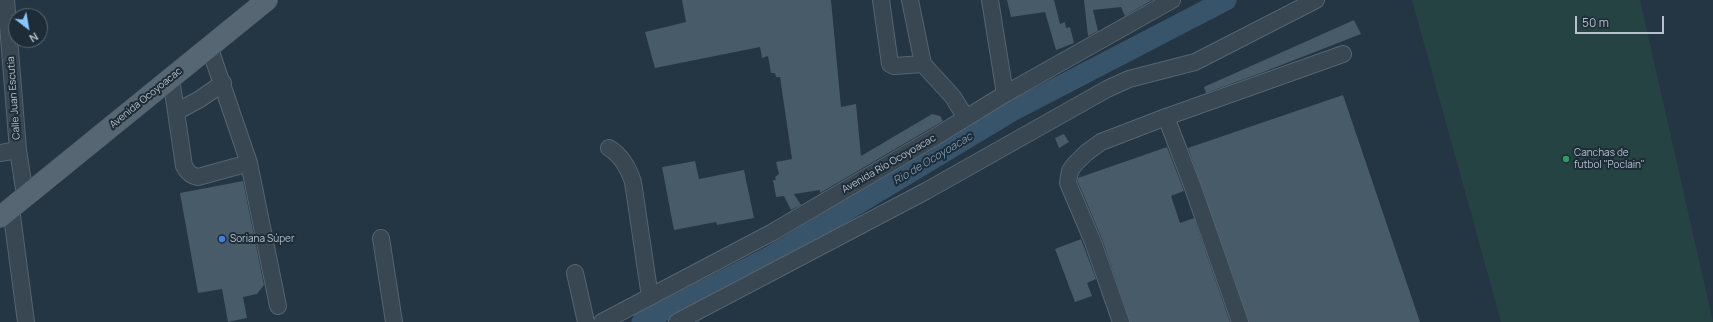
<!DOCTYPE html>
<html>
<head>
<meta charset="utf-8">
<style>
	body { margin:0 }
	#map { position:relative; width:1713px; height:322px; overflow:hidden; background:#243543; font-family:Manrope,sans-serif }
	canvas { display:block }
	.north { position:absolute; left:8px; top:8px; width:40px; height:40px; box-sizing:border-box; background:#1d2c37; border:1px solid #5a6873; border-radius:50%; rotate:149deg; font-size:11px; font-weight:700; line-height:16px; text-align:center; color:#b5c1cc }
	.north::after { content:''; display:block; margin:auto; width:14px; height:18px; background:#87c6ff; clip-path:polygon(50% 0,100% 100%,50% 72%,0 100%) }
	.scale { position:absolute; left:1575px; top:16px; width:89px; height:18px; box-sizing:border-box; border:2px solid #b5c1cc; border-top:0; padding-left:5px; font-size:12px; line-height:14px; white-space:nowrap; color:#b5c1cc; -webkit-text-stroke:3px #1d2c37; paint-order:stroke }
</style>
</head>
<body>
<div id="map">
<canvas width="1713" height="322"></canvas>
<div class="north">N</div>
<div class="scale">50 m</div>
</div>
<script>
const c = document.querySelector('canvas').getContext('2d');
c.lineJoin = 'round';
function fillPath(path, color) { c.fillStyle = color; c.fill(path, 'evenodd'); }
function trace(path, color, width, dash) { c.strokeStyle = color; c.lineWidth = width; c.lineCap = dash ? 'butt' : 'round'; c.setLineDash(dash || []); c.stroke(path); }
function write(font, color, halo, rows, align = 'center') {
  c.font = font + ' Manrope,sans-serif'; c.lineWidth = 4; c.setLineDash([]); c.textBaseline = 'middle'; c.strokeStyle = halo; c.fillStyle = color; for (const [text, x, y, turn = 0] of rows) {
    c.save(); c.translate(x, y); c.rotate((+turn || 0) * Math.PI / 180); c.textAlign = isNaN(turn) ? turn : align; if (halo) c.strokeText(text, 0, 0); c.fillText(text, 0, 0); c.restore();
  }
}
const green = new Path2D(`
	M1412 0H1640L1713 322H1501Z`);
const river = new Path2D(`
	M642 322 771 256 1012 111 1226 0`);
const building = new Path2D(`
	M682 0H831L841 107 856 104 861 156 932 114 940 116 943 121 820 193V190L794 194 801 205 791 210 784 196 776 197 773 180H776L775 177 779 174 776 162 792 159 780 77H776L775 73H771L768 56 762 58 760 47 655 68 645 32 686 22Z
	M1007 0H1054L1060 24 1065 22 1066 28 1070 27 1074 43 1056 50 1045 12 1011 17Z
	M1084 0H1152L1125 16 1121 7 1093 10 1098 31 1088 36Z
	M1354 20 1361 34 1261 73 1206 93 1204 87Z
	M1343 95 1420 322H1249L1188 148Z
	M1064 134 1069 142 1059 148 1055 138Z
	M1167 147 1184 191 1171 196 1180 223 1194 218 1230 322H1130L1102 239 1078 182V178Z
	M695 161 699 179 744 170 754 218 717 225 716 222 674 230 662 167Z
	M243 181 264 285 257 294 243 297 247 318 228 322 222 289 198 293 180 193Z
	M1081 239 1096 279 1087 283 1092 296 1075 302 1055 249Z`);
const minor = new Path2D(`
	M6 0 18 150 25 195
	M881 0 890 64 894 66 923 64 953 97 966 118
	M910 0 923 64
	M990 0 1005 94
	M171 78 184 166C187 172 191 176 198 177L249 163 209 46
	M176 112 200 99 223 83
	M1166 117 1192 185 1240 322
	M609 148C621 155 629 170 633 182L650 297
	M0 153 18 150
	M249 163 278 306
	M11 208 26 322
	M381 238 394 322
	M575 273 586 322
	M602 322 771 233 935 137 1005 94 1172 0
	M677 322 926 191 1107 89 1129 79 1195 62 1316 0
	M1121 322 1093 242 1068 183 1070 171 1074 165 1086 153 1101 142 1166 117 1343 54`);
const major = new Path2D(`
	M0 217 267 0`);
const markers = [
	[1566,159,4,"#2e9e5b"],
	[222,239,4,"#3f7fe0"]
];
const streetNames = [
	["Calle Juan Escutia",14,98,-94],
	["Avenida Ocoyoacac",146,98,-39],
	["Avenida Río Ocoyoacac",889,164,-30]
];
const poiNames = [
	["Canchas de",1574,153],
	["futbol \"Poclain\"",1574,165],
	["Soriana Súper",230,239]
];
const waterNames = [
	["Rio de Ocoyoacac",933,159,-31]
];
fillPath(green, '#264343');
trace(river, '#37546b', 21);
fillPath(building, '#485b69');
trace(minor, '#56646f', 18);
trace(major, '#42505b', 22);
trace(minor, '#384752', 16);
trace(major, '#566672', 21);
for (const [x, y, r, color] of markers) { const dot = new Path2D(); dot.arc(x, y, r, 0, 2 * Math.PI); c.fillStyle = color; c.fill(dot); trace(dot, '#1d2c37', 1.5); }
write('10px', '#b5c1cc', '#1d2c37', streetNames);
write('10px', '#b5c1cc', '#1d2c37', poiNames, 'left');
write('italic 11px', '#7396b1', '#1d2c37', waterNames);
</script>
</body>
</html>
